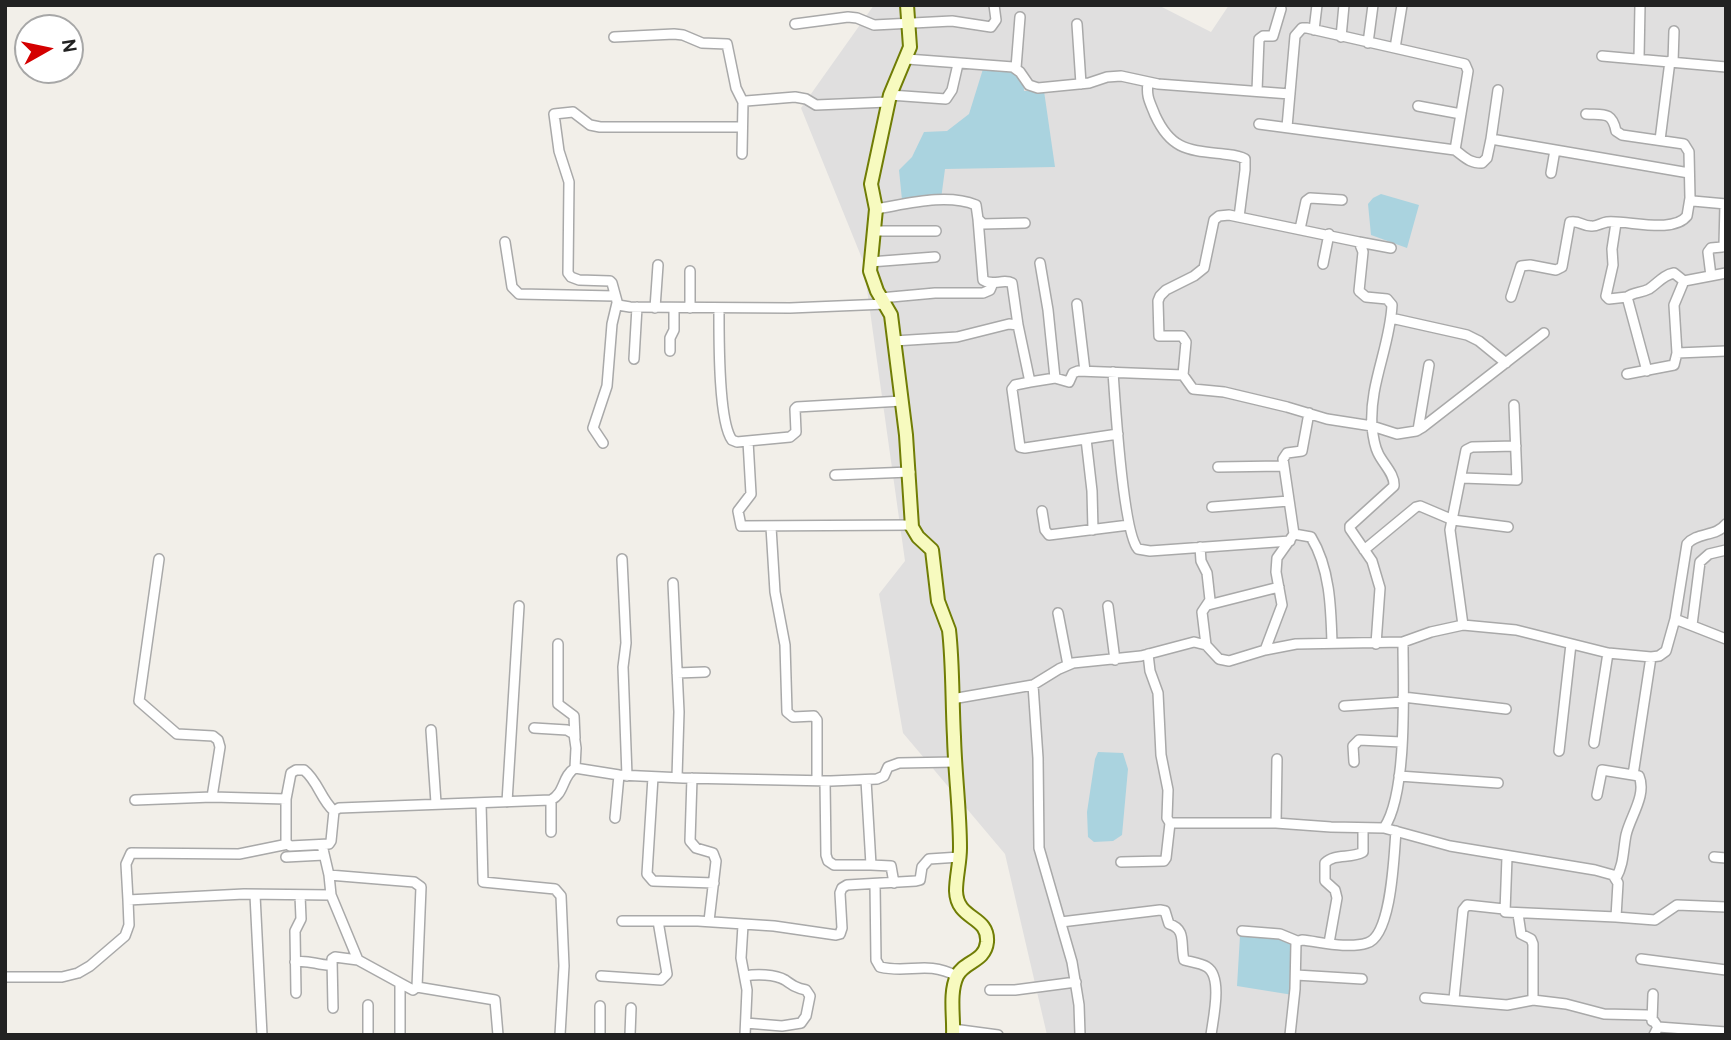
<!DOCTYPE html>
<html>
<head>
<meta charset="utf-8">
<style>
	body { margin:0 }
	#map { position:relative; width:1731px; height:1040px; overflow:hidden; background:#f2efe9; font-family:Overpass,sans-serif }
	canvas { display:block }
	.frame { position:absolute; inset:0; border:7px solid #222; pointer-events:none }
	.north { position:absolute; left:14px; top:14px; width:70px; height:70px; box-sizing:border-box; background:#fff; border:2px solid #a7a7a7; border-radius:50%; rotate:81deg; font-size:19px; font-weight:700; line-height:28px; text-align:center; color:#222 }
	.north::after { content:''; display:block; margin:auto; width:24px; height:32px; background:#d40000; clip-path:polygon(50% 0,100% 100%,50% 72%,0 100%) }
</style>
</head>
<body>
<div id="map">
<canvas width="1731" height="1040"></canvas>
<div class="frame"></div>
<div class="north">N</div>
</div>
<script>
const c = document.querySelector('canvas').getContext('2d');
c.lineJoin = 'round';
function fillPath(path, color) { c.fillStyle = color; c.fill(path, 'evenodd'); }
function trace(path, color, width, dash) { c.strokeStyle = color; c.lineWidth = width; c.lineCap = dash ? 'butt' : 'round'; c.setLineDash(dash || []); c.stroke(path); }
const residential = new Path2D(`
	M874 5H1158L1211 32 1229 5H1726V1035H1047L1005 854 903 733 879 594 905 561 863 261 801 108Z`);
const water = new Path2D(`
	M983 69 1023 73 1024 91H1044L1055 167 945 169 941 199 902 200 899 170 912 157 924 132 947 131 969 114Z
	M1381 194 1419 205 1407 248 1371 235 1368 204 1373 198Z
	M1098 752 1123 753 1128 769 1122 835 1113 841 1094 842 1088 837 1087 812 1095 759Z
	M1279 933 1294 941 1293 995 1237 986 1240 936Z`);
const street = new Path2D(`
	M795 24 848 17 857 18 874 25 952 21 991 27 996 20 994 5
	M1077 24 1081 84
	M1314 30 1317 5
	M614 37 674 34 683 35 702 43 727 44 736 88 743 102
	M1341 37 1344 5
	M1368 43 1373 5
	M1395 48 1402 5
	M1602 56 1726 67
	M1639 58 1640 5
	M907 59 1013 67 1020 72 1029 85 1038 88 1089 83 1107 77 1121 76 1158 84 1290 94
	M1673 62 1674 31
	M1016 68 1020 17
	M1148 83C1146 97 1150 102 1155 115 1171 150 1188 150 1223 154 1231 155 1238 155 1245 159V170L1239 217
	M1257 91 1259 39 1263 36H1273L1281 9
	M890 95 946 99 952 90 958 64
	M1418 106 1461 114
	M1586 114C1603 115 1612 111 1616 131L1622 135 1684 144 1689 152 1690 198 1693 201 1726 204
	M1259 124 1455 150C1465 157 1469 163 1482 163L1487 158 1491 139 1689 173
	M742 127H600L590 125 573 112 554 114 559 151 569 182 568 273 571 277 579 280 610 281 612 283 618 305 630 307 790 308 886 304
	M1287 127 1295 36 1302 28H1307L1465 64 1468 71 1455 150
	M1491 139 1498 90
	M1660 140 1670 61
	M742 154 743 102 746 101 795 97 806 99 816 105 888 102
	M1551 173 1555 150
	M876 209C907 204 946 193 976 205L978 219 983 224 1025 223
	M978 219 983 280C993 287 1003 278 1012 283L1018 325
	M1616 223 1612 249 1613 265 1606 296 1609 299 1627 297
	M1300 229 1306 201 1310 198 1342 200
	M874 231H936
	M505 242 512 287 519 294 615 296
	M1359 242 1391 248
	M870 262 935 257
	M1040 263 1048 310 1055 378
	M1323 264 1329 234
	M1711 276 1708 252 1711 248 1722 247 1724 245 1725 204
	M1511 297 1521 266 1530 265 1556 270 1562 267 1570 222C1579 220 1582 226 1591 226 1596 227 1601 223 1607 222 1628 220 1673 234 1687 216L1690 198
	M880 298 935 293H983L990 290 993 283
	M1077 304 1085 371
	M655 308 658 265
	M690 308V271
	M719 308C719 335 718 421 732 440L737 442 790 437 796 432 795 409 797 407 902 401
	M1391 318 1467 335 1479 341 1506 363
	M894 341 957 337 1009 324 1018 325 1030 382 1015 385 1012 389 1020 447 1025 448 1118 434
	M670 351V338L674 330V308
	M1677 353 1674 305 1684 281 1726 273
	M634 359 637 307
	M1647 371 1627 297C1633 292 1641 293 1649 289 1658 283 1663 275 1674 273L1684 281
	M1113 372C1115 401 1123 533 1138 549L1150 551 1290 541
	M1627 374 1674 365 1677 353 1726 351
	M1183 375 1186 342 1182 336H1159L1158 301 1160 296 1166 290 1194 276 1204 268 1214 220 1219 216 1229 215 1359 242 1363 252 1359 291 1366 297 1387 299 1392 305C1390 347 1369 384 1372 427 1373 436 1374 445 1378 453 1383 464 1395 474 1394 486L1350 526V529L1372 561 1380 588 1376 644
	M1030 382 1055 378 1069 382 1073 373 1078 371 1183 375 1193 389 1224 392 1287 407 1327 419 1372 426 1397 434 1416 431 1423 427 1544 333
	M1418 430 1429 365
	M1086 439 1092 491 1093 530
	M748 441 751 494 738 511 741 526 912 525
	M603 443 593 428 607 386 612 324 617 303
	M1218 467 1282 466
	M835 475 910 472
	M1462 478 1517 480 1514 405
	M1212 507 1289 501
	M1042 511 1045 530 1049 535 1129 525
	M771 527 775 592 785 645 787 712 793 717 814 716 817 720V780
	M1294 534 1311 537C1330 568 1331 608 1332 643
	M1200 547 1201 561 1207 573 1210 600 1202 612 1206 645
	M1364 550 1416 507 1420 506 1453 520 1508 527
	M159 559 139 701 177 734 213 736 218 740 220 747 212 797
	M622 559 626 643 623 667 627 776
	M673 583 679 712 677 777
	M1208 605 1279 587
	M1108 606 1115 660
	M1058 613 1068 665
	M1675 619 1687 544C1697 532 1716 537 1726 524
	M1463 625 1450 530 1466 450 1472 447 1516 446
	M1692 625 1700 562 1709 554 1726 550
	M558 644V704L574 716 575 738
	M1265 650 1282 605 1276 572 1277 558 1294 534 1283 459 1287 453 1302 451 1309 413
	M1148 654 1150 671 1158 693 1161 755 1168 790 1167 818 1170 823H1276L1331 827 1384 828C1408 793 1403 687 1403 642
	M677 673 705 672
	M1033 685 1038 758 1039 848 1072 962 1079 1005 1080 1035
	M1403 697 1506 709
	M952 699 1033 685 1059 669 1073 663 1141 656 1194 642 1206 645 1219 659 1229 661 1265 650 1296 644 1403 642 1431 632 1463 625 1516 630 1608 653 1651 657 1659 656 1666 651 1675 619 1726 639
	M1344 706 1403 702
	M534 728 567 730 574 734 576 748 575 768
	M431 730 436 803
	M1594 743 1608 653
	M1559 751 1571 644
	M1354 762 1353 746 1359 740 1401 742
	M1399 776 1498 783
	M653 777 647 874 653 881 714 883
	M692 778 690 841 696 848 713 853 716 861 709 921
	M825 781 826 855 828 861 834 865H871L866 780
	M1597 795 1602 770 1633 775 1651 657
	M286 799 291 773 296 770H304C318 781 321 800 334 811
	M135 800 212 797 286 799V843L290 846 329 844 331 841 334 811 339 808 551 800C565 793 562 776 575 768L619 775 683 778 831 781 877 779 884 776 888 767 899 763 955 762
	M507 802 519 606
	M481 803 483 882 555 889 561 896 564 966 560 1035
	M615 818 619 775
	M1276 823 1277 759
	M1384 828 1450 846 1595 870 1613 875 1618 883 1616 917 1505 912 1507 857
	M551 832V800
	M322 845 329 875 414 882 421 887 417 987 413 990 400 983V1035
	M286 857 324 855
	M1714 857 1726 858
	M1121 862 1164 861 1166 858 1170 823
	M871 865 891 866 894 883
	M1616 878C1624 864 1623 850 1626 835 1630 817 1647 795 1639 776L1633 775
	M875 884 876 960 880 967C910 974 925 960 957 976
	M255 895 262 1035
	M331 895 358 960 400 983
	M128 900 126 864 131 853 239 854 288 844
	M1518 914 1521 934 1531 939 1533 944V1000L1566 1004 1604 1014 1647 1015 1651 1017 1658 1027
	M1616 917 1655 920 1677 905 1726 907
	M622 921H698L774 926 836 935 840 934 842 928 840 893 842 888 847 885 916 881 920 880 922 867 929 859 960 857
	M1061 922 1160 910 1165 911 1169 924C1187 929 1180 945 1184 960 1191 962 1201 963 1207 967 1223 977 1213 1019 1211 1035
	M743 925 741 958 747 990 745 1035
	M1242 931 1280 934 1297 941
	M1329 943 1337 898 1335 890 1325 881V863C1335 853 1350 859 1363 852V828
	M1641 959 1726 970
	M295 962C309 959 318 966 332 965
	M1296 975 1362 979
	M601 976 661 980 667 974 658 921
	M745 976C756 974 775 974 785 980 792 985 796 988 806 990L810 996 806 1016 801 1023 782 1026 746 1023
	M5 977H62L78 973 90 966 125 936 129 925 128 900 244 894 331 895 329 875
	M417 987 495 1000 498 1035
	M990 990H1015L1076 982
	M296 993 295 931 301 919 300 895
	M1425 998 1507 1005 1533 1000
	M1454 999 1463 910 1467 905 1504 909
	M368 1005V1035
	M600 1006V1035
	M333 1008 332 959 335 957 358 960
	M1652 1021 1653 994
	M953 1029 998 1035
	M630 1035 631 1008
	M1290 1035 1295 989 1296 942 1302 940C1321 942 1348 949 1367 943 1392 936 1394 853 1396 831
	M1654 1035 1658 1027 1726 1032`);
const secondary = new Path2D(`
	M907 5 910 47 890 95 871 184 876 209 870 271 877 291 891 315 906 435 912 527 918 537 932 550 938 601 949 630C953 665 952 701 954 737 955 774 960 811 960 848 960 863 956 877 956 891 957 921 989 915 987 942 985 962 964 961 957 976 949 993 954 1017 953 1035`);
fillPath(residential, '#e0dfdf');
fillPath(water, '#aad3df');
trace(street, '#a9a9a9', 12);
trace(secondary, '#707d05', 16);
trace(street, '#fff', 9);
trace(secondary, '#f7fabf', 12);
</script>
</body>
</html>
